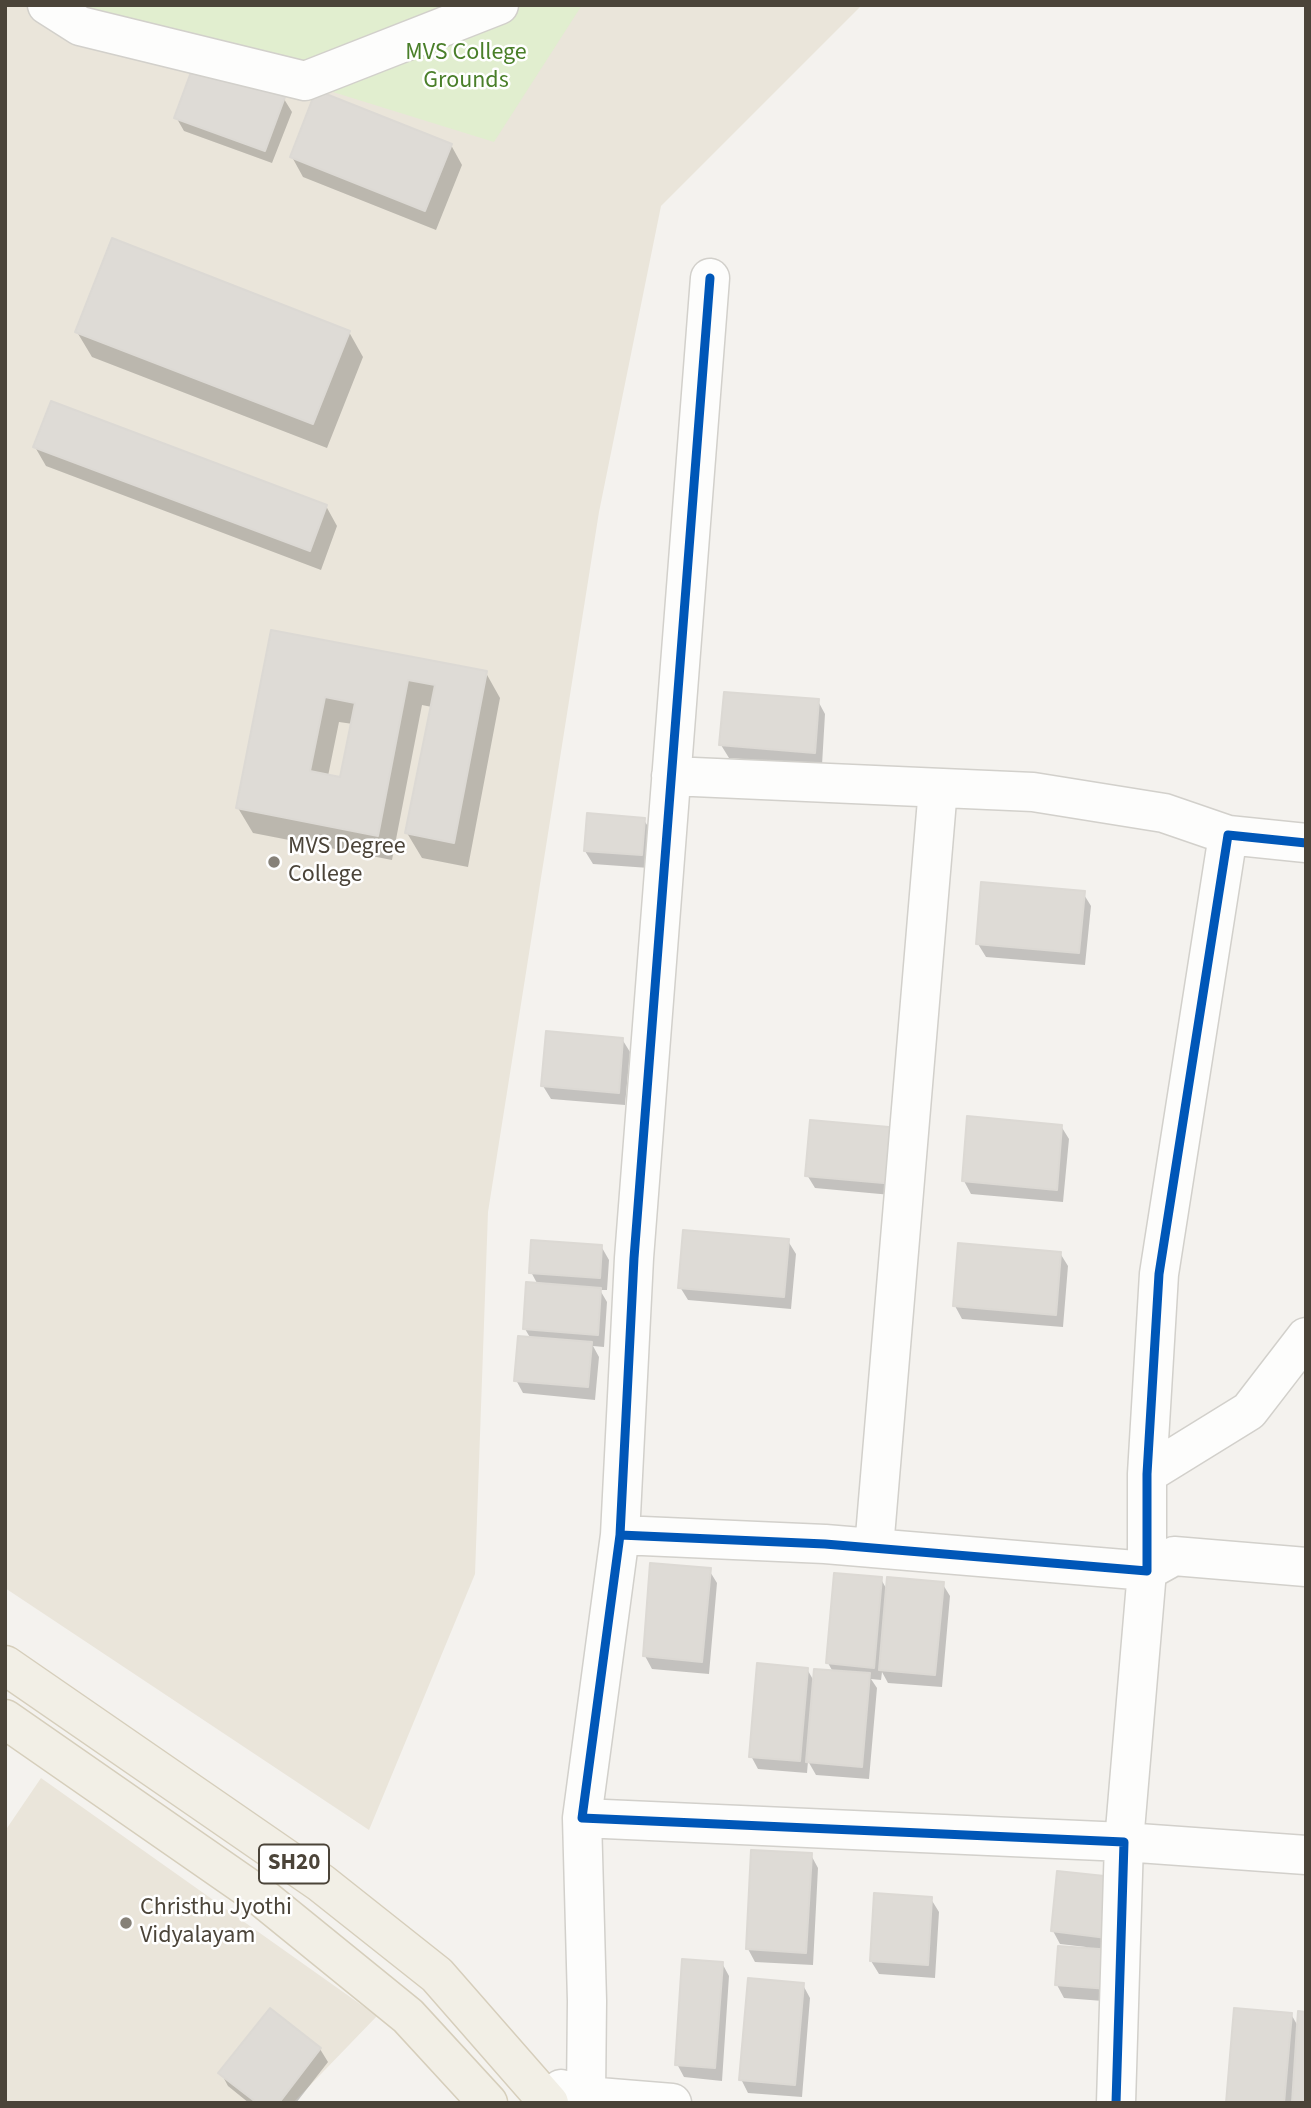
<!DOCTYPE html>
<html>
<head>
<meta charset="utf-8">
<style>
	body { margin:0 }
	#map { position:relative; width:1311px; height:2108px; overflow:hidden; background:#f4f2ee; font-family:"Source Sans 3",sans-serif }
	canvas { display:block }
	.frame { position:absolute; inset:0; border:7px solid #4b4439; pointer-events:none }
</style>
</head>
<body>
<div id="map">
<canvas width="1311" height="2108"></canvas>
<div class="frame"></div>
</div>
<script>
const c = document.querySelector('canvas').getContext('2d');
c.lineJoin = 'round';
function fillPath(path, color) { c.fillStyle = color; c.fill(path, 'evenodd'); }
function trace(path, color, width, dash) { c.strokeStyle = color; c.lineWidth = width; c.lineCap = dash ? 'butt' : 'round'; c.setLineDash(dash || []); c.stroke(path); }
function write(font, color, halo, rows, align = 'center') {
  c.font = font + ' "Source Sans 3",sans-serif'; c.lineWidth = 5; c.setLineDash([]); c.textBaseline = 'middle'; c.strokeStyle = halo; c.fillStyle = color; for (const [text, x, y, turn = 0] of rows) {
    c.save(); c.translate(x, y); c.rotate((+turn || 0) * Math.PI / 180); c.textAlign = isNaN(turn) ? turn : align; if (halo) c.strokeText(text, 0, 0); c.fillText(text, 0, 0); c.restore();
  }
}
const education = new Path2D(`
	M5 5H862L661 206 599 512 488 1212 475 1574 369 1830 5 1588Z
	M41 1778 377 2016 293 2103H5V1831Z`);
const green = new Path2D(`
	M81 5H582L494 142 191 48 134 33Z`);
const shadow = new Path2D(`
	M284 99 292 112 272 163 184 131 176 117Z
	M451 145 462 165 436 230 303 177 292 157Z
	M77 332H349L363 357 327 448 92 357Z
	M35 447 326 506 337 526 321 570 46 466Z
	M273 632 486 673 500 698 468 867 422 858 407 833 432 707 422 705 392 860 253 833 238 808ZM339 722 353 724 342 779 328 776Z
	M818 701 825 714 822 765 729 758 721 745Z
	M644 820 652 833 649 868 593 864 585 851Z
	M1083 893 1091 906 1085 965 986 957 978 944Z
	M622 1039 630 1052 625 1105 551 1099 543 1086Z
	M1061 1126 1069 1139 1063 1202 971 1194 964 1181Z
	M899 1130 902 1196 815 1188 807 1175Z
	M788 1241 796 1254 791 1309 688 1300 680 1287Z
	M601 1246 609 1260 607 1290H600L607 1302 604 1347 593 1346 599 1357 595 1400 523 1393 516 1380 531 1339 525 1329 538 1285 531 1272Z
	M1060 1253 1068 1266 1063 1327 962 1319 955 1306Z
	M709 1570 717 1583 709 1674 652 1669 645 1656Z
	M881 1579 887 1590 942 1583 950 1596 942 1687 888 1683 882 1672 881 1680 871 1679 877 1688 869 1779 816 1775 808 1761 807 1773 758 1769 751 1756 807 1669 815 1683 833 1672 828 1663Z
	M811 1855 818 1868 813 1965 755 1962 748 1949Z
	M1112 1879 1116 2002 1064 1998 1057 1985 1086 1947 1060 1944 1053 1931Z
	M931 1899 939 1912 935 1978 879 1974 871 1961Z
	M722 1963 729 1976 722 2081 684 2077 677 2064Z
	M803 1985 810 1998 802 2097 748 2093 741 2079Z
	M270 2010 320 2049 328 2062 296 2103H249L228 2086 221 2073Z
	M1291 2014 1299 2028 1306 2103H1228Z`);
const building = new Path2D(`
	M194 64 285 97 265 151 174 118Z
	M316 90 452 144 425 211 290 157Z
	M112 238 350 331 313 424 75 332Z
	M51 401 327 505 310 551 33 447Z
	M271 630 487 671 454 843 405 833 435 685 408 680 378 836 236 808ZM325 697 355 703 340 777 310 771Z
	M724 692 819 699 815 753 719 745Z
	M587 813 645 818 642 855 584 851Z
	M981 882 1085 891 1079 953 976 944Z
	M546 1031 623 1038 619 1093 541 1086Z
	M967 1116 1062 1125 1057 1190 962 1181Z
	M810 1120 900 1128 895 1184 805 1176Z
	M683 1230 789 1239 784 1297 678 1288Z
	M531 1240 602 1245 600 1278 529 1273Z
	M958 1243 1061 1252 1056 1315 953 1306Z
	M526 1282 601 1288 598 1335 523 1329Z
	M518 1336 592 1342 588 1387 514 1381Z
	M650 1563 711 1568 702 1662 643 1656Z
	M834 1573 882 1577 874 1668 826 1663Z
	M887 1577 944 1582 935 1675 879 1670Z
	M757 1663 808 1668 800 1761 749 1757Z
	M814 1669 870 1673 862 1767 806 1762Z
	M751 1850 812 1853 806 1953 746 1949Z
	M1057 1871 1114 1877 1107 1938 1051 1931Z
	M874 1893 932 1897 928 1965 870 1961Z
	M1058 1946 1112 1950 1109 1989 1055 1985Z
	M682 1959 723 1962 715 2068 675 2065Z
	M748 1978 804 1983 795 2085 739 2080Z
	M270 2008 321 2048 279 2103H257L218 2073Z
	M1234 2008 1292 2013 1284 2103H1226Z
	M1298 2011 1306 2012V2103H1292Z`);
const minor = new Path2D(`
	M47 5 80 26 305 81 499 5
	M710 278 634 1258 620 1535 825 1544 1147 1571V1474L1159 1274 1228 835 1306 843
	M671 776 1033 792 1164 813 1228 835
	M1147 1474 1249 1411 1306 1337
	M620 1535 582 1818 1124 1842 1116 2103
	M874 1548 938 788
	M1306 1567 1174 1556 1147 1571 1124 1842 1306 1855
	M582 1818 587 2001 586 2096
	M561 2089 586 2096 672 2103`);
const major = new Path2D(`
	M5 1665 321 1883 437 1975 549 2103
	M5 1719 264 1899 408 2016 488 2103`);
const cycleway = new Path2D(`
	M710 278 634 1258 620 1535 825 1544 1147 1571V1474L1159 1274 1228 835 1306 843
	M620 1535 582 1818 1124 1842 1116 2103`);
const markers = [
	[274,862,7,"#868178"],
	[126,1923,7,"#868178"]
];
const shields = [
	[294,1864,70]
];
const shieldNames = [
	["SH20",294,1864]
];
const parkNames = [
	["MVS College",466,54],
	["Grounds",466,82]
];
const poiNames = [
	["MVS Degree",288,848],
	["College",288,876],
	["Christhu Jyothi",140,1909],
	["Vidyalayam",140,1937]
];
fillPath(education, '#eae5da');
fillPath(green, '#e1eecf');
fillPath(shadow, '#0003');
fillPath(building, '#dedbd6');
trace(building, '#dcd9d4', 2);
trace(minor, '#d2d0cb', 41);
trace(major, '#d6cebb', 41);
trace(minor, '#fdfdfc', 38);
trace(major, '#f2efe6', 38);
trace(cycleway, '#0057b8', 9);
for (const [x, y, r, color] of markers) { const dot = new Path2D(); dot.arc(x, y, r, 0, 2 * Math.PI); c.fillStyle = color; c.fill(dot); trace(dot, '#fff', 2.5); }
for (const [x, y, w] of shields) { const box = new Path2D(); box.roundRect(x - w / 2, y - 19.5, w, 39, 5); c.fillStyle = '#fff'; c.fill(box); trace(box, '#4b4439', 2); }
write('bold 23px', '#4b4439', null, shieldNames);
write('24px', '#4a7f2a', '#fff', parkNames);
write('24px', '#4b4439', '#fff', poiNames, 'left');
</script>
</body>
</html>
